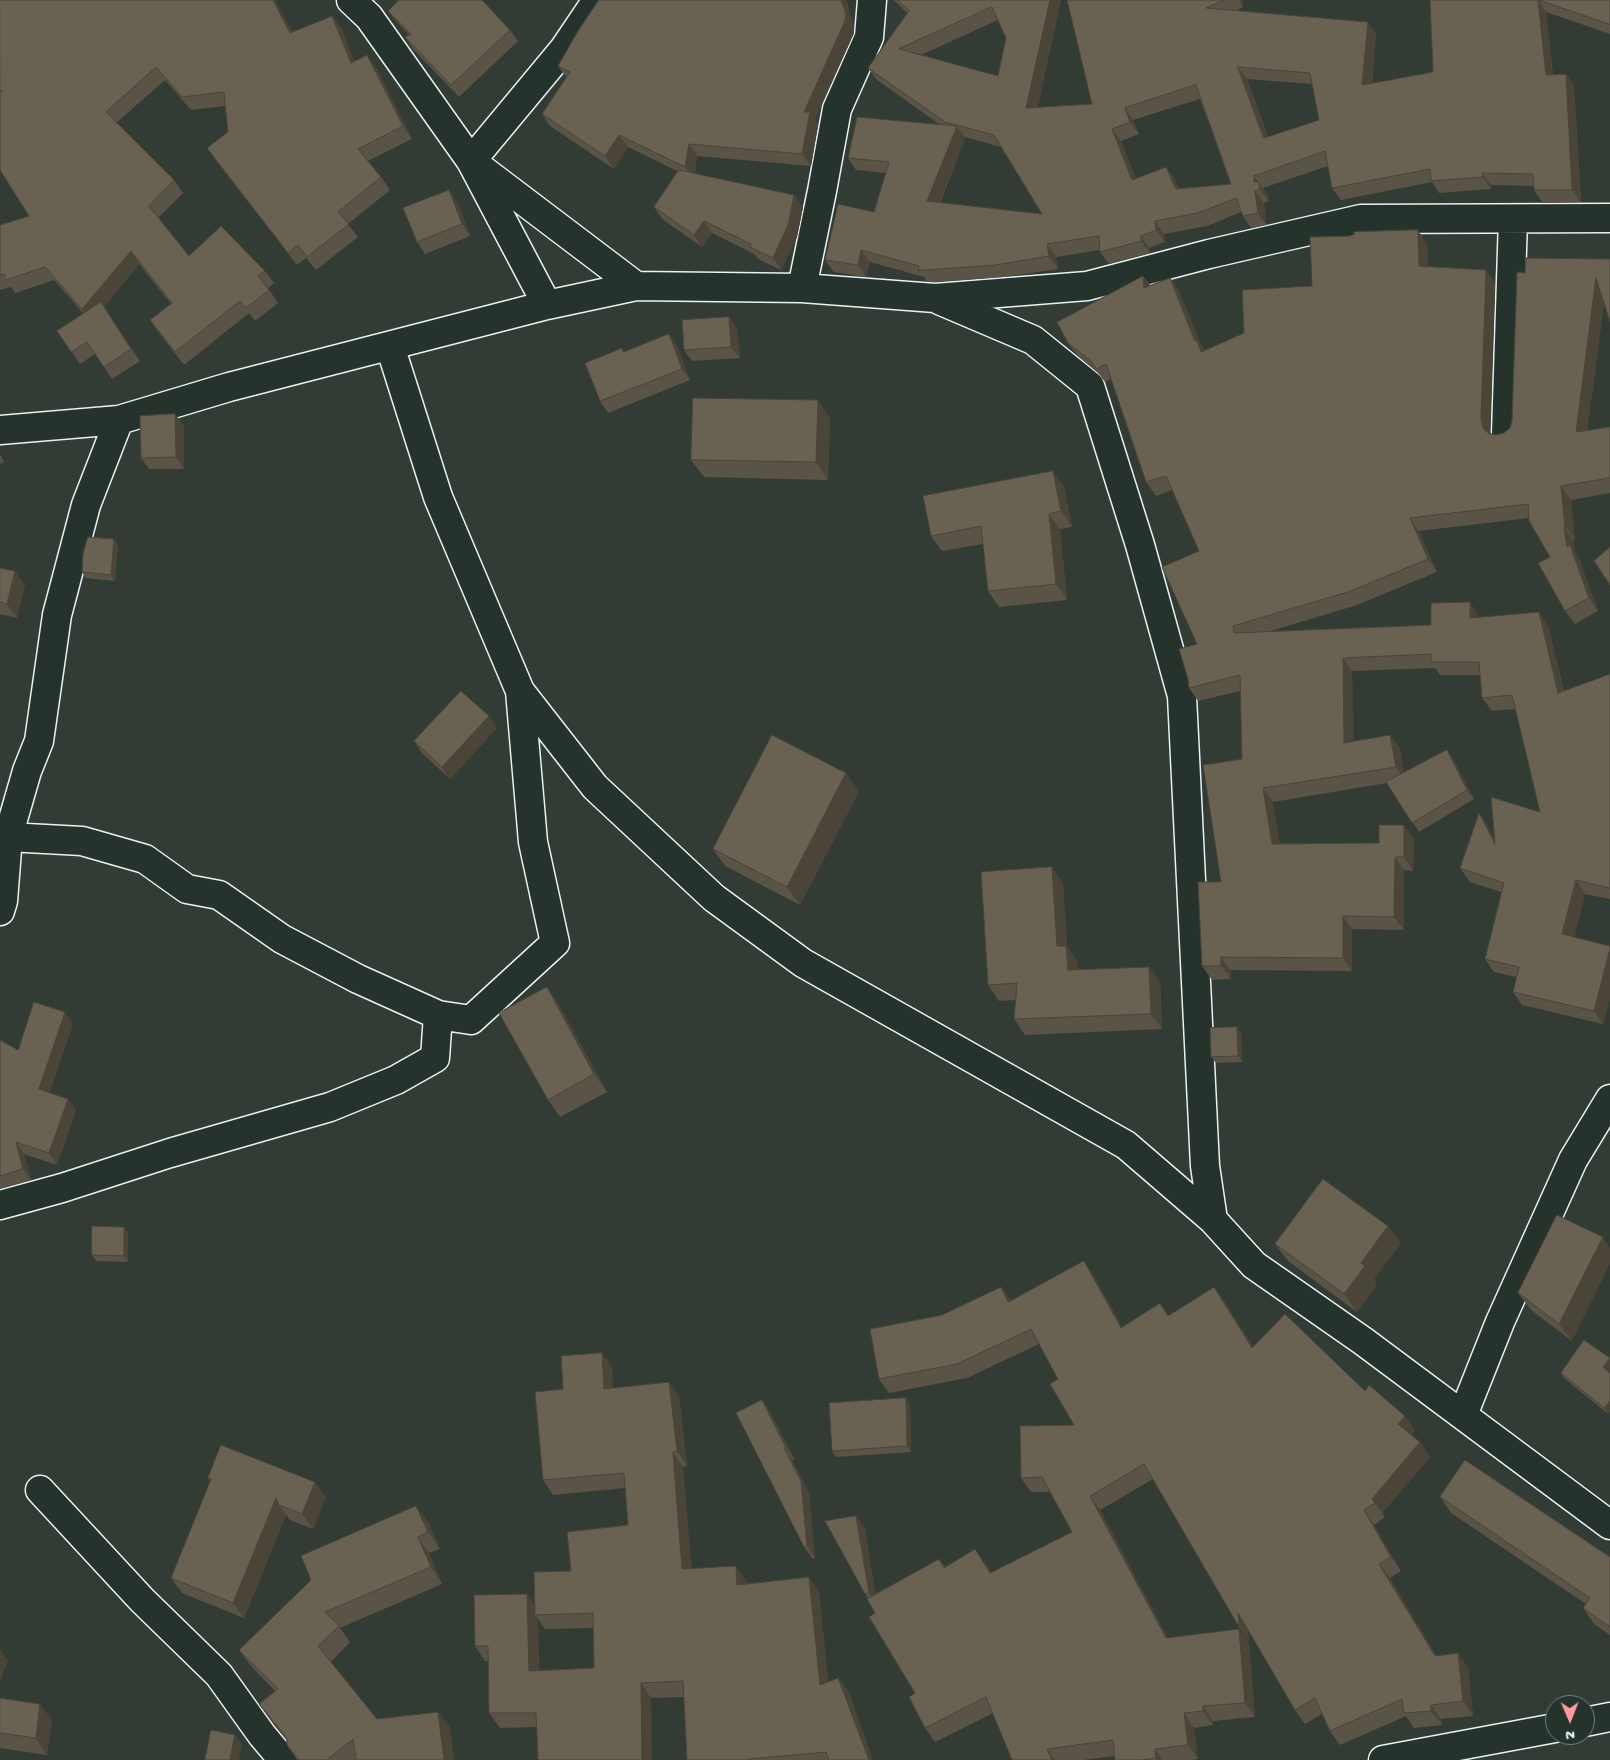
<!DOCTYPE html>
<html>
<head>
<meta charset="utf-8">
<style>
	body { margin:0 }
	#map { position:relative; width:1610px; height:1760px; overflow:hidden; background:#333c34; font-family:"Gochi Hand",sans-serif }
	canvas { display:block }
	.north { position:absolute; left:1545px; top:1695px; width:50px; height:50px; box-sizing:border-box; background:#26332d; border:1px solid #747f7e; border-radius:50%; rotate:179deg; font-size:14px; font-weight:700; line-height:20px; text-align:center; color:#e8f1f8 }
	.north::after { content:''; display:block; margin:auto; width:18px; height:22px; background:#ff9aa2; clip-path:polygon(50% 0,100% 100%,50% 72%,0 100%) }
</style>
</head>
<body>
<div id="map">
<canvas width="1610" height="1760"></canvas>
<div class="north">N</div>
</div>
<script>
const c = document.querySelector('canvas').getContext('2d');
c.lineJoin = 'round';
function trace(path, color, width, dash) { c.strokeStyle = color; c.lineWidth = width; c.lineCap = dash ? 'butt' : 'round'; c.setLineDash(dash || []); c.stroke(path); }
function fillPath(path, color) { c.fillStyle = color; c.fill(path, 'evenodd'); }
const minor = new Path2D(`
	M351 0 369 17 471 161 547 305
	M597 0 564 49 471 161 636 286
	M802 288 822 191 837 109 869 37 872 0
	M939 300 1033 340 1090 386 1140 545 1182 696 1205 1166 1213 1220 1254 1265 1363 1341 1610 1525
	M390 346 438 497 520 691 595 787 714 898 803 963 1126 1145 1213 1220
	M0 430 119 420 229 387 547 305 636 286 802 288 935 298 1087 286 1209 254 1361 219 1610 218
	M1506 433 1513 219
	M0 911 3 901 8 837 27 771 39 741 57 615 86 505 119 420
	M438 1015 471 1020 555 943 533 842 520 691
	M0 1205 62 1188 170 1153 330 1107 396 1080 435 1058 438 1015 358 979 282 939 219 895 187 889 145 859 82 841 8 837
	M1463 1415 1500 1322 1573 1160 1610 1099
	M40 1490 142 1600 219 1675 262 1735 283 1760`);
const secondary = new Path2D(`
	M1585 1722 1610 1717
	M1383 1760 1555 1728`);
const wall = new Path2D(`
	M0 0H275L292 32 332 16 341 28 354 61 376 68 412 139 368 161 381 177 390 190 348 224 358 237 316 270 306 258 297 265 216 161 207 148 228 132 225 106 191 110 165 80 116 123 174 180 183 193 158 218 189 256 265 271 274 283 268 288 278 303 255 321 249 313 184 365 159 333 150 320 171 304 139 264 104 307 140 361 112 379 95 354 80 364 57 331 84 314 54 280 15 293 11 287 0 290V225L29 216 0 170Z
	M599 0H846L854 26V33L815 119 818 124 811 166 697 156 695 173 803 207 797 237 781 270 758 259 754 254 712 233 702 247 662 219 654 207 677 171 628 147 614 169 550 126 542 114 566 77 558 66Z
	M894 0H1061L1037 108 1092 104 1067 0H1243V7L1235 11 1368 22 1376 34 1372 84 1433 72 1430 0H1610V34L1546 12 1553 75 1566 74 1574 86 1581 202 1543 203 1534 190V186L1491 185V189L1439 193 1432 182 1341 200 1332 188 1328 166 1263 188 1267 194 1269 201 1264 203 1266 225 1251 228 1243 216 1241 212 1207 226 1164 234 1165 242 1149 248 1150 253 1109 264 1100 252V250L1056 257 1058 269 1004 277 935 282H927L924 277 870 262 866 277 834 272 825 260 874 212 886 173 856 170 848 158 939 124 877 80 868 68 907 13ZM998 20 1006 38 998 76 921 55ZM1247 79 1312 84 1319 120 1268 137ZM1200 99 1231 184 1179 189 1175 179 1166 167 1136 179 1121 141 1139 134 1133 120ZM965 137 1001 147 1042 214 940 203 965 138Z
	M388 11 510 30 518 41 459 97 413 49 405 37 409 35 397 22Z
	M457 202 470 236 425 254 417 242Z
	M1427 244 1428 267 1486 270 1495 284 1490 432 1491 434 1496 435 1504 433 1510 428 1604 303 1587 431 1610 427V493L1571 500 1575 539 1573 540 1575 552 1579 559 1598 611 1575 624 1565 611 1550 557 1529 518 1419 531 1437 572 1357 605 1271 631 1431 625 1479 616V617L1548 625 1564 691 1610 674V899L1585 894 1574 937 1610 946V998L1603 1024 1522 1005 1513 992 1516 977 1494 972 1485 959 1501 892 1470 882 1460 868 1479 813 1488 826 1494 839 1540 812 1515 709 1492 711 1482 698 1480 675H1440L1435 668 1352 671 1353 741 1390 735 1400 749 1404 773 1447 750 1453 759 1474 799 1419 832 1387 783 1273 802 1279 844 1379 843 1414 839 1413 871 1404 870V930L1352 929V971L1230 970 1231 979 1212 980 1202 966 1221 882 1242 759 1240 691 1198 701 1189 688 1197 644 1199 551 1172 490 1156 496 1146 482 1111 379 1105 382 1098 373 1078 356 1068 343 1143 276 1150 285 1170 278 1179 291 1201 345 1205 351 1244 333 1312 286Z
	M729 317 737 329 740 358 692 361 684 350Z
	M669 334 677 346 690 380 608 413 600 401Z
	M830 418 828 480 704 477 691 460Z
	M184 426V469H149L141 458Z
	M0 454 4 462 0 464Z
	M1064 487 1072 527 1060 529 1067 600 999 607 988 591 983 544 942 551 931 536Z
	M114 539 118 545 115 581 86 578 82 572Z
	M0 568 25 585 17 618 0 614Z
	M497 728 450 779 422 753 414 741Z
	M859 791 800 905 725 866 713 849Z
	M1063 883 1067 946 1077 961 1078 970 1149 967 1160 982 1162 1029 1025 1035 1014 1019 1016 1000 999 1001 988 985Z
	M547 987 559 1005 607 1092 560 1117 548 1100Z
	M73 1024 49 1093 68 1099 76 1110 57 1165 24 1154 31 1180 0 1189V1040L18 1050Z
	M1241 1033 1242 1062 1216 1063 1211 1057Z
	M1557 1215 1572 1341 1531 1310 1518 1293Z
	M1388 1226 1401 1243 1374 1279 1377 1284 1357 1312 1288 1261 1275 1244Z
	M124 1227 128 1233V1262L96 1261 92 1255Z
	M1094 1276 1122 1327 1224 1301 1253 1347 1365 1391 1405 1416 1415 1430 1411 1435 1420 1442 1430 1457 1382 1513 1385 1517 1374 1525 1401 1571 1390 1578 1436 1656 1468 1668 1473 1716 1441 1719 1442 1725 1414 1728 1406 1716 1340 1745 1330 1731 1322 1714 1305 1724 1295 1710 1248 1630 1249 1641 1239 1627 1153 1479 1100 1510 1168 1638 1239 1629 1249 1643 1255 1717 1213 1721V1725L1194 1728 1198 1759 1192 1760H1115L1114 1756 1083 1760H1012L993 1713 935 1742 925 1728 915 1693 868 1598 865 1594 856 1516 865 1528 875 1594 939 1559 945 1567 985 1563 991 1573 1072 1532 1050 1492H1031L1021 1478 1074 1425 1058 1379 1039 1344 967 1378 889 1393 879 1379 942 1315 1001 1287 1010 1300Z
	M612 1367 613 1388 679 1396 687 1466 683 1467 691 1569 736 1566 746 1581V1584L819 1592 828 1682 838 1678 849 1693 873 1760H688L684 1697 651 1698 537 1727 500 1728 489 1713 488 1661H485L475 1646 535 1605 571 1571 628 1525 625 1488 553 1495 543 1480 563 1389ZM538 1619 545 1629 593 1628 594 1668 539 1670Z
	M1609 1371 1608 1414 1565 1379 1561 1373Z
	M762 1400 770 1412 795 1460H792L809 1493 815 1558 813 1559 804 1547Z
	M910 1404 911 1452 836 1457 832 1451Z
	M208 1478 326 1497 313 1529 290 1520 286 1515 244 1618 182 1593 171 1578 210 1481Z
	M1440 1497 1610 1557V1635L1594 1624 1583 1608 1586 1604 1451 1513Z
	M428 1522 440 1549 429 1553 442 1584 340 1628 350 1642 331 1662 377 1719 438 1712 450 1728 454 1760H297L287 1745 286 1739 271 1720 259 1704 275 1691 251 1666 239 1650Z
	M0 1698 52 1720 47 1755 0 1748Z`);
const shadedWall = new Path2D(`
	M273 0H275L299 45 290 33Z
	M841 0H846L854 26V33L815 119 818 124 811 166 802 154 804 112Z
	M1050 0H1061L1035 121 1026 108Z
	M1239 0H1243V7Z
	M1538 0 1546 12 1554 88 1546 75Z
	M332 16 341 28 360 76 351 63Z
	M1368 22 1376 34 1370 98 1362 85Z
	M367 55 376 68 412 139 403 126Z
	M1238 67 1247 79 1272 150 1264 138Z
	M1566 74 1574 86 1581 202 1572 190Z
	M1125 108 1133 120 1139 134 1130 122Z
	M957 126 965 138 935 213 927 201Z
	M1112 129 1121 141 1141 192 1132 180Z
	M619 135 628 147 614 169 605 156Z
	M689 144 697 156 694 179 685 167Z
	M1166 167 1175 179 1184 202 1176 189Z
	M1482 173 1491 185V189L1483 177Z
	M1254 176 1267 194 1269 201 1254 182Z
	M449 190 457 202 470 236 462 224Z
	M1255 191 1264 203 1266 225 1258 213Z
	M794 195 803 207 797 237 781 270 773 258Z
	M704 221 712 233 702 247 694 235Z
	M1155 221 1164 234 1165 242 1156 230Z
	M1418 230 1427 244 1428 280 1419 266Z
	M1141 236 1149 248 1150 253 1141 241Z
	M1047 244 1056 257 1058 269 1049 256Z
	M861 250 870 262 866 277 858 265Z
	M131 251 139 264 104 307 140 361 131 349 91 322 82 309Z
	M1486 270 1495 284 1490 432 1492 441 1483 428 1481 419Z
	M1143 276 1152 289 1144 288Z
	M1170 278 1179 291 1201 345 1207 354 1201 352 1195 341Z
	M1596 278 1605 292 1585 445 1576 432Z
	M729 317 737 329 740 358 731 347Z
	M669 334 677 346 690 380 682 369Z
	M818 400 830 418 828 480 816 462Z
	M175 414 184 426V469L176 457Z
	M1053 471 1064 487 1072 527 1061 511Z
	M1561 486 1571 500 1575 539 1565 526Z
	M1049 514 1060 529 1067 600 1056 584Z
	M1410 518 1419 531 1437 572 1428 559Z
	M1564 527 1573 540 1575 552 1579 559 1598 611 1589 598 1567 547Z
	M114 539 118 545 115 581 111 575Z
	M15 571 25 585 17 618 7 604Z
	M1470 602 1479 616V631L1470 618Z
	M1539 612 1548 625 1567 706 1558 693Z
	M1343 658 1352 671 1354 756 1344 743Z
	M489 716 497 728 450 779 442 767Z
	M1390 735 1400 749 1405 780 1396 767Z
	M1447 750 1453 759 1474 799 1467 790Z
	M846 773 859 791 800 905 787 887Z
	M1263 788 1273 802 1282 858 1272 844Z
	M1479 813 1488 826 1504 858 1495 844Z
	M1404 825 1414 839 1413 871 1404 857Z
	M1395 857 1404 870V930L1394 917Z
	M1052 867 1063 883 1067 946 1077 961 1079 985 1068 970 1057 946Z
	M1576 880 1585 894 1572 948 1562 934Z
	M1343 916 1352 929V971L1343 958Z
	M1610 949V998L1603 1024 1594 1011Z
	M1221 957 1230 970 1231 979 1221 966Z
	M1149 967 1160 982 1162 1029 1151 1014Z
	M547 987 559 1005 607 1092 594 1074Z
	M65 1012 73 1024 47 1101 39 1089Z
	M1237 1027 1241 1033 1242 1062 1238 1056Z
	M68 1099 76 1110 57 1165 49 1153Z
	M16 1142 24 1154 31 1180 23 1169Z
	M1388 1226 1401 1243 1374 1279 1377 1284 1357 1312 1344 1294 1361 1263Z
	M124 1227 128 1233V1262L124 1256Z
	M1603 1237 1610 1248V1264L1572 1341 1559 1324Z
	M1084 1261 1094 1276 1131 1343 1121 1328Z
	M1001 1287 1011 1302H1008Z
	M1214 1287 1224 1301 1262 1362 1252 1348Z
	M602 1353 612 1367 614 1403 604 1389Z
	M1610 1358V1370L1608 1373 1603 1367Z
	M669 1382 679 1396 687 1466 677 1451Z
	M906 1398 910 1404 911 1452 907 1446Z
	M762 1400 770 1412 795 1460 786 1448Z
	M1610 1401V1412L1608 1414 1604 1408Z
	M1405 1416 1415 1430 1408 1438 1398 1424Z
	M1420 1442 1430 1457 1382 1513 1385 1517 1372 1499Z
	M784 1448 792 1460 809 1493 815 1558 807 1546Z
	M673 1452 683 1467 693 1584 682 1569Z
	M315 1482 326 1497 313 1529 302 1514Z
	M1090 1496 1100 1510 1176 1653 1166 1638Z
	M276 1498 279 1505 286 1515 244 1618 233 1603Z
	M416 1506 428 1522 440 1549 428 1532Z
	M1364 1510 1374 1525 1401 1571 1391 1557Z
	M856 1516 865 1528 877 1605 869 1593Z
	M418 1537 429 1553 442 1584 431 1567Z
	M1379 1564 1390 1578 1445 1670 1435 1656Z
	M736 1566 746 1581 747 1599 737 1585Z
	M809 1577 819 1592 830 1699 820 1685Z
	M527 1594 538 1609 535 1615 538 1619 539 1685 529 1671Z
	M1238 1613 1248 1627 1249 1641 1239 1627Z
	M1239 1629 1249 1643 1255 1717 1245 1703Z
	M0 1649 8 1661 0 1681Z
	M1458 1653 1468 1668 1473 1716 1463 1701Z
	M838 1678 849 1693 873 1760H869Z
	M641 1683 651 1698 652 1760H642Z
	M40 1704 52 1720 47 1755 36 1738Z
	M1431 1705 1441 1719 1442 1725 1431 1711Z
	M1203 1706 1213 1721V1725L1203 1711Z
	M438 1712 450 1728 454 1760H444Z
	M1184 1713 1194 1728 1198 1759 1188 1745Z
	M235 1735 242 1744 239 1760H230Z
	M1047 1749 1055 1760H1052Z
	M1155 1749 1162 1760H1157L1156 1758Z`);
const building = new Path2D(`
	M0 0H273L290 33 332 16 351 63 367 55 403 126 358 149 381 177 338 212 349 224 307 257 298 245 288 253 207 148 228 132 224 92 182 97 156 67 106 112 174 180 149 206 189 256 221 226 265 271 258 276 269 290 246 308 240 301 175 352 150 320 172 303 131 251 82 309 45 267 6 280 4 274 0 275V225L29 216 0 170V93L2 91 0 89Z
	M399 0H482L510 30 451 85 405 37 411 34 388 11Z
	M599 0H841L846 14 845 21 804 112H810L802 154 689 144 685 167 619 135 605 156 542 114 570 72 558 66 578 31Z
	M898 0H1050L1026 108 1092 104 1067 0H1224L1206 8 1368 22 1362 85 1433 72 1430 0H1538L1546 75 1566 74 1572 190H1534L1533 174 1482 173 1483 177 1431 181 1430 169 1332 188 1325 151 1254 176V182H1258L1260 189 1255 191 1258 213 1243 216 1236 198 1198 213 1155 221 1156 230 1141 236V241L1100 252 1099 236 1047 244 1049 256 996 265 926 270H918L919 266 861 250 858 265 825 260 838 204 874 212 889 162 848 158 857 117 957 126 927 201 1042 214 994 135 945 122 868 68 909 11ZM992 7 1006 38 998 76 899 49ZM1238 67 1310 73 1319 120 1264 138ZM1196 85 1231 184 1176 189 1166 167 1132 180 1112 129 1130 122 1125 108Z
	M1539 0H1610V24Z
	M679 170 794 195 788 225 773 258 750 247 751 244 704 221 694 235 654 207Z
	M449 190 462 224 417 242 403 208Z
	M1418 230 1419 266 1486 270 1481 419 1483 428 1488 433 1496 435 1504 433 1510 428 1512 421 1517 272 1525 273 1526 258 1610 259V322L1596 278 1576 432 1610 427V478L1561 486 1565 526 1564 527 1567 547 1570 545 1589 598 1565 611 1538 563 1550 557 1529 521 1528 504 1410 518 1428 559 1348 592 1233 626 1234 633 1431 625V603L1470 602V618L1539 612 1558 693 1610 674V888L1576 880 1562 934 1610 946V949L1594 1011 1513 992 1519 967 1485 959 1504 883 1460 868 1479 813 1495 844 1491 797 1540 812 1512 695 1482 698 1479 662H1431V654L1343 658 1344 743 1390 735 1396 767 1263 788 1272 844 1379 843V825H1404V857H1395L1394 917 1343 916V958L1221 957V966H1202L1198 882H1221L1203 765 1242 759 1240 675 1189 688 1188 679 1179 649 1197 644 1162 567 1199 551 1166 476 1146 482 1106 364 1096 369 1091 361 1068 343 1057 322 1143 276 1144 288 1170 278 1195 341 1197 340 1201 352 1244 333 1242 290 1312 286 1310 237 1354 236V232Z
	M101 302 131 349 104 367 87 342 71 352 57 331Z
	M729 317 731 347 684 350 682 320Z
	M669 334 682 369 600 401 585 363 622 348 623 352Z
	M693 398 818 400 816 462 691 460Z
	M175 414 176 457 141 458 140 416Z
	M1053 471 1061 511 1049 514 1056 584 988 591 981 526 931 536 923 496Z
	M88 537 114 539 111 575 82 572 83 554Z
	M1610 547V585L1594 561Z
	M0 568 15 571 7 604 0 602Z
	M461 691 489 716 442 767 414 741Z
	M772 735 846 773 787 887 713 849Z
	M1447 750 1467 790 1412 823 1386 782Z
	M1052 867 1057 946H1066L1068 970 1149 967 1151 1014 1014 1019 1017 983 988 985 981 872Z
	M547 987 594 1074 548 1100 499 1013Z
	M34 1002 65 1012 39 1089 68 1099 49 1153 16 1142 23 1169 0 1176V1040L18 1050Z
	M1237 1027 1238 1056 1211 1057 1210 1028Z
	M1323 1179 1388 1226 1361 1263 1365 1266 1344 1294 1275 1244Z
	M1557 1215 1603 1237 1559 1324 1518 1293Z
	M92 1226 124 1227V1256L92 1255Z
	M1084 1261 1121 1328 1160 1303 1168 1316 1214 1287 1252 1348 1285 1314 1365 1391 1369 1385 1405 1416 1398 1424 1420 1442 1372 1499 1375 1503 1364 1510 1391 1557 1379 1564 1435 1656 1458 1653 1463 1701 1431 1705V1711L1404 1713 1402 1699 1330 1731 1315 1698 1295 1710 1238 1613 1239 1627 1144 1464 1090 1496 1166 1638 1239 1629 1245 1703 1203 1706V1711L1184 1713 1188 1745 1155 1749 1156 1758 1142 1760H1115L1113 1740 1047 1749 1052 1760H1012L986 1697 925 1728 909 1697 915 1693 869 1617 875 1613 867 1599 939 1559 944 1568 975 1549 990 1573 1072 1532 1042 1477 1021 1478 1020 1426 1074 1425 1050 1384 1058 1379 1031 1329 957 1364 879 1379 870 1329 942 1315 1001 1287 1008 1302Z
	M1584 1340 1610 1358 1603 1367 1610 1373V1401L1604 1408 1561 1373Z
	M602 1353 604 1389 669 1382 677 1451 673 1452 682 1569 736 1566 737 1585 809 1577 820 1685 838 1678 869 1760H829L826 1752 749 1759V1760H687L683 1681 641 1683 642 1760H538L536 1713H489L488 1646H475L474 1595 527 1594 529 1671 594 1668 593 1613 535 1615 534 1572 571 1571 567 1532 628 1525 624 1473 543 1480 535 1392 563 1389 561 1356Z
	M906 1398 907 1446 832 1451 829 1403Z
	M762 1400 786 1448H784L801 1481 807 1546 804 1547 736 1413Z
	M221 1445 315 1482 302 1514 279 1505 276 1498 233 1603 171 1578 211 1479 208 1478Z
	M1465 1460 1610 1557V1627L1583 1608 1590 1598 1440 1497Z
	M416 1506 428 1532 418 1537 431 1567 325 1612 339 1626 318 1646 377 1719 438 1712 444 1760H356L353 1739 327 1760H299L287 1745V1740L283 1733 259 1704 278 1689 239 1650 311 1580 301 1556Z
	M856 1516 869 1593 865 1594 825 1521Z
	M0 1698 40 1704 36 1738 0 1733Z
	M211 1730 235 1735 230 1760H205Z`);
trace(minor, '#e8f1f8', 31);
trace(secondary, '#e8f1f8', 31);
trace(minor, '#26332d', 28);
trace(secondary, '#26332d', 28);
fillPath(wall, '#5a5347');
fillPath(shadedWall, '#4a4439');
fillPath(building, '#696152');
trace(building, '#4a4439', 1);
</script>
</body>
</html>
